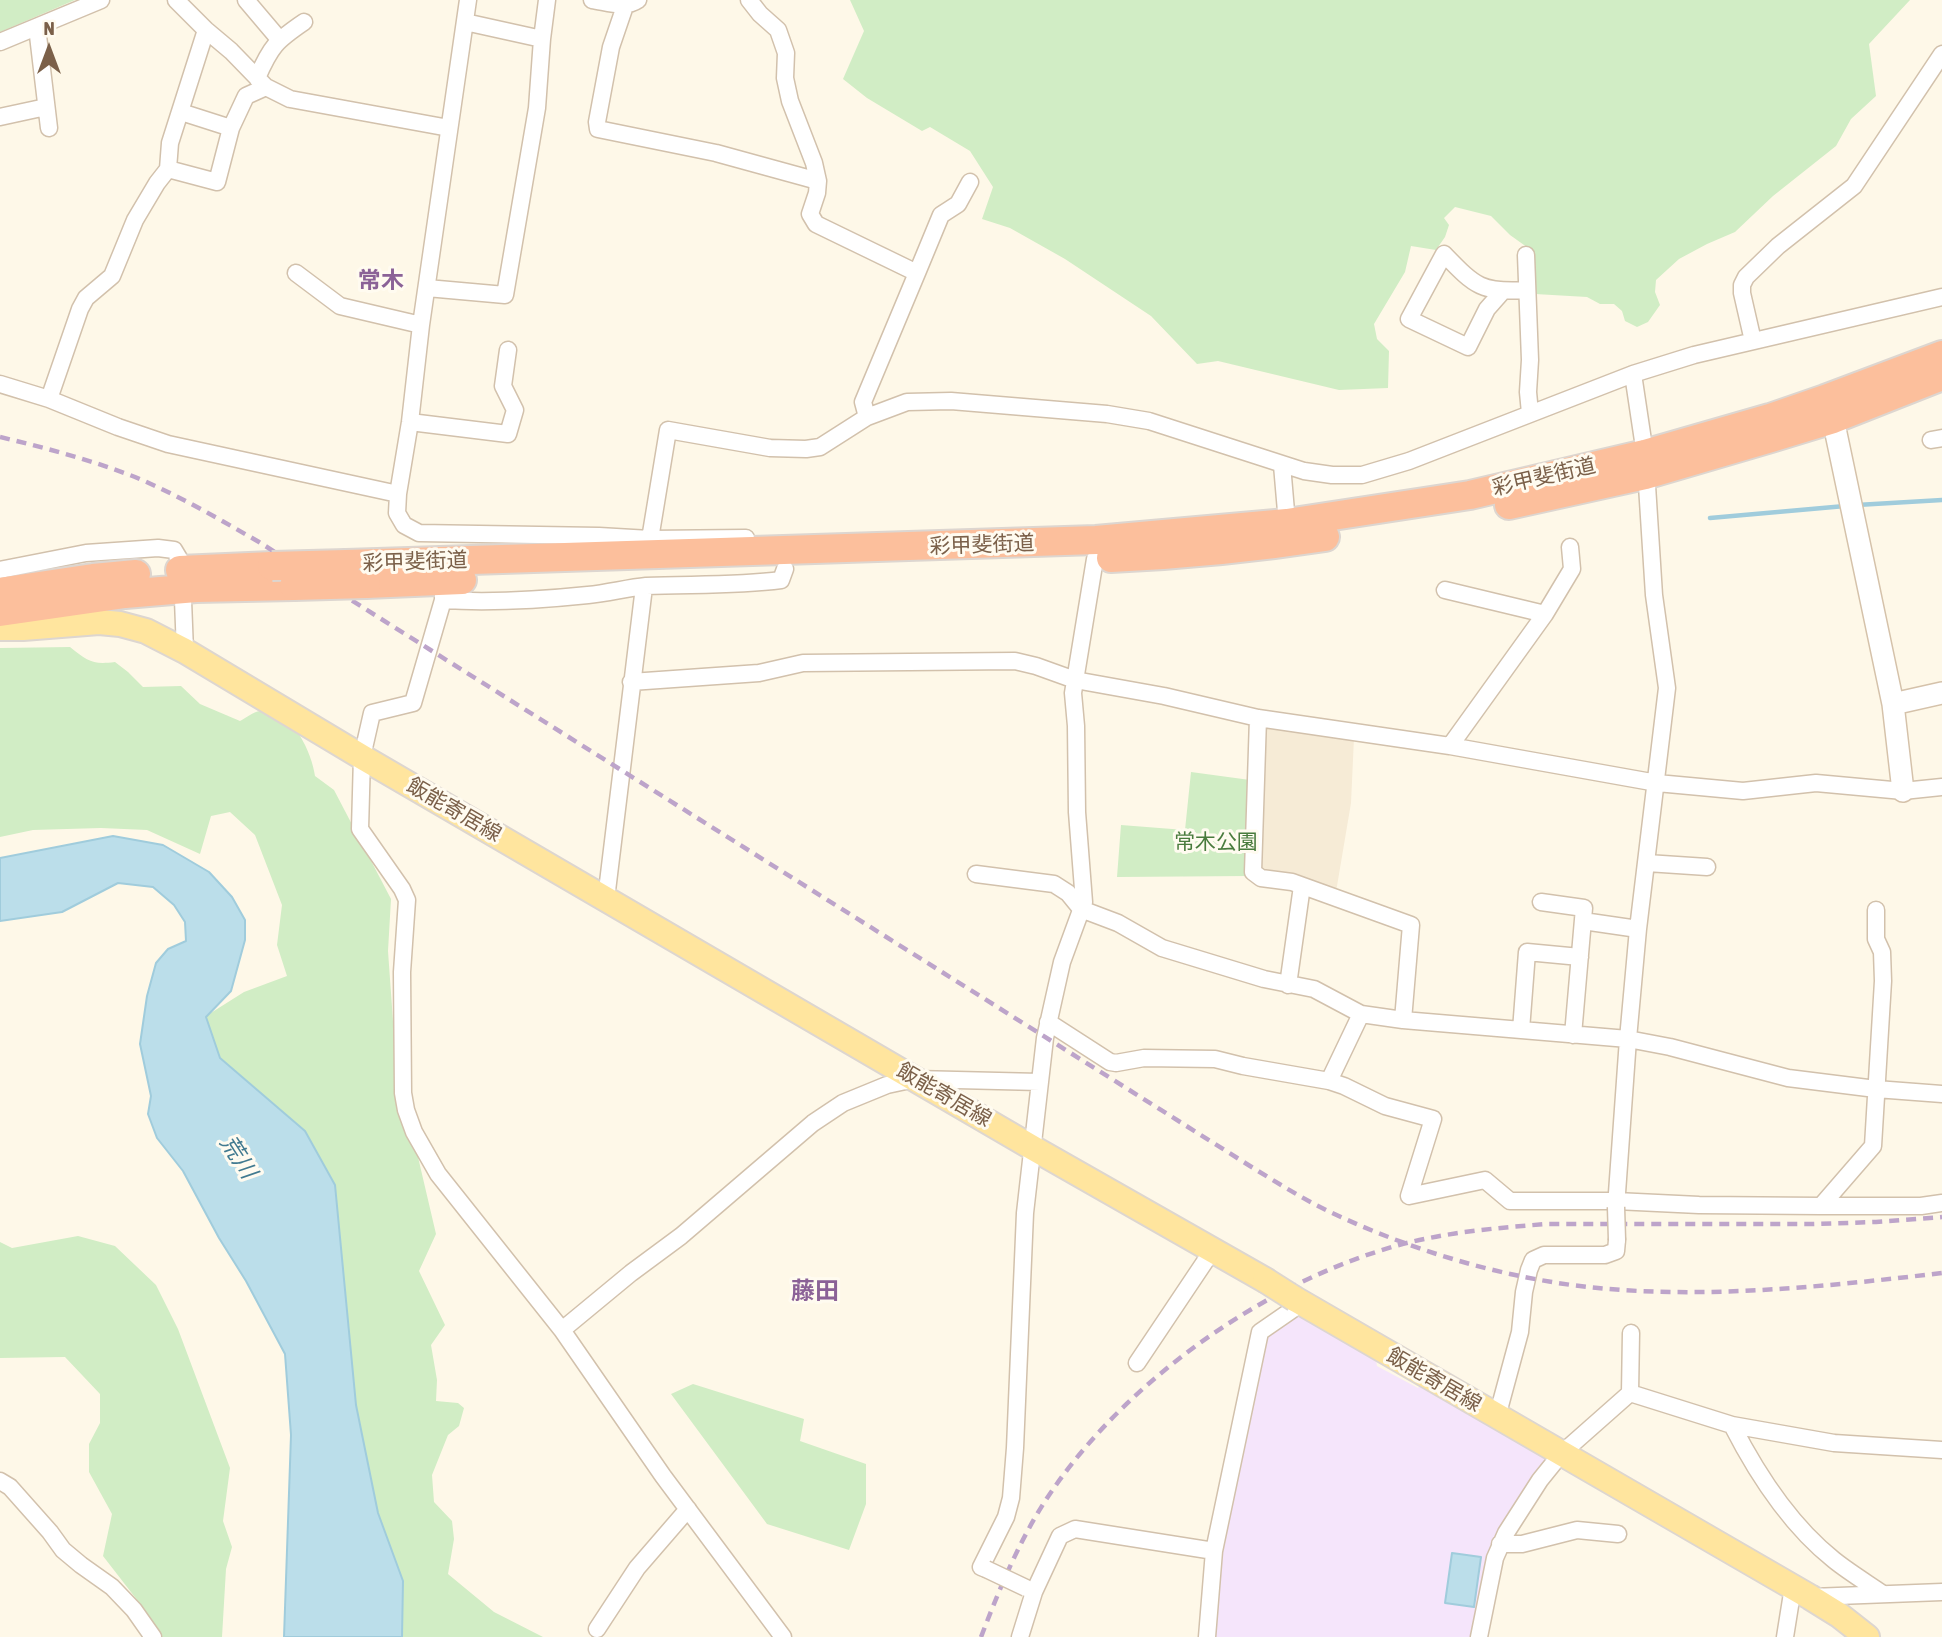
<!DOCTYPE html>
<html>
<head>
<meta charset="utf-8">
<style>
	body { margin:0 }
	#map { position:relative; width:1942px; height:1637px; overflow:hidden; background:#fef8e8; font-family:"Asap Condensed",sans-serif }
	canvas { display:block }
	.north { position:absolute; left:14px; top:14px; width:70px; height:70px; -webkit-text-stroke:5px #fffbf0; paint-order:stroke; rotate:0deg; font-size:19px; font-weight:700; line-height:28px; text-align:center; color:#7b6049 }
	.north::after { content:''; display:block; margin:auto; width:24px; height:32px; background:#7b6049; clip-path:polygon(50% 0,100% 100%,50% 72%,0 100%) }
</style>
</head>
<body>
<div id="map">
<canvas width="1942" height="1637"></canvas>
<div class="north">N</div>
</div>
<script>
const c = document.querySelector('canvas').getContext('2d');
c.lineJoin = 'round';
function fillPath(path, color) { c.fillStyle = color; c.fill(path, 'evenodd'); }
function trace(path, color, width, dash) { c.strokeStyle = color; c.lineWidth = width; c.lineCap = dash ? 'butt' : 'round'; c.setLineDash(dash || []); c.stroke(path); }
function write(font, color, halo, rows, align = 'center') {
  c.font = font + ' "Asap Condensed","Noto Sans JP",sans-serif'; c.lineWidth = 6; c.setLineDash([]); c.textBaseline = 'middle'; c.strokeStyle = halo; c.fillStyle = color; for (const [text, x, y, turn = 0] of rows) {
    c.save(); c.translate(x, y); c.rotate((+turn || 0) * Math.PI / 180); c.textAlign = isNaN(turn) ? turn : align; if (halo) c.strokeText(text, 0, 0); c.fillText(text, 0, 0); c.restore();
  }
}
const residential = new Path2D(`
	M1272 724 1354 738 1351 803 1336 892 1266 874 1259 866 1265 731Z`);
const education = new Path2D(`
	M1299 1312 1375 1353 1377 1366 1418 1388 1422 1382 1551 1459 1506 1519 1473 1637H1210L1218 1551 1264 1334Z`);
const green = new Path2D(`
	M0 0H75L0 32Z
	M850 0H1910L1869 44 1876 96 1851 119 1836 146 1773 196 1735 232 1707 244 1679 259 1656 280 1655 292 1660 305 1648 322 1637 327 1625 321 1622 311 1614 304H1600L1587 297 1535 294 1531 250 1510 235 1491 216 1455 207 1444 218 1449 225 1445 237 1436 250 1411 246 1405 272 1374 324 1377 339 1389 351 1388 388 1339 390 1218 361 1197 364 1151 316 1065 259 1010 228 982 219 993 187 970 151 930 127 922 131 867 98 843 79 864 31Z
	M70 647C88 661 92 665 115 662L128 672 143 687 181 686 200 704 240 721C246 718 253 712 260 711 290 705 312 752 315 776L334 790 391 899 388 951 396 1063 436 1234 419 1271 445 1325 431 1345 437 1380 436 1401 458 1403 464 1408 459 1426 448 1435 432 1475 434 1502 452 1521 454 1539 448 1574 494 1612 543 1637H402L403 1581 378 1513 356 1405 335 1185 305 1131 220 1058 206 1016 244 992 287 976 277 945 282 905 255 835 230 812 211 816 200 854 147 830 101 828 33 830 0 837V648Z
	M1191 772 1250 780 1248 876 1117 877 1121 825 1185 830Z
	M78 1236 115 1246 156 1285 178 1329 230 1468 223 1521 232 1547 226 1569 222 1637H160L141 1605 103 1556 112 1514 89 1472V1444L100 1423V1394L65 1357 0 1358V1242L12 1248Z
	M693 1384 804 1419 800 1441 866 1464V1504L849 1550 767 1524 671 1394Z`);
const water = new Path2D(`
	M113 836 163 845 209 872 232 897 245 920V940L231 991 206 1017 220 1058 305 1131 335 1185 356 1405 378 1513 403 1581 402 1637H284L291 1435 285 1354 246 1281 219 1238 183 1171 157 1138 148 1114 151 1096 140 1044 147 996 156 963 168 949 186 941 185 922 174 905 153 887 118 883 62 912 0 921V858Z
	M1452 1553 1481 1557 1474 1607 1445 1603Z`);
const stream = new Path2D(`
	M1857 505 1942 500
	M1710 518 1845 506`);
const street = new Path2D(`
	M176 0 206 30 231 51 266 87 290 99 449 128
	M246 0 279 39
	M468 0 421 325 410 422 398 494 397 513 404 525 419 533 599 536 650 539 668 430 770 448 806 449 820 447 867 417 907 402 951 401 1107 414 1149 421 1304 471 1332 475H1362L1409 461 1633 374 1694 355 1942 297
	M592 0C607 2 625 9 638 0
	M749 0 760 14 778 30 786 53 785 78 790 101 814 163 818 181 817 193 810 214 816 224 917 273 863 402 867 417
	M625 6 611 47 597 122 598 129 716 153 818 181
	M465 22 542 39 547 0
	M37 27 49 128
	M0 42 101 0
	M257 78C271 46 276 41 304 22
	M181 112 231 128
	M0 117 46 107
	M168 169 217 182 231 128 246 96 266 87
	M1526 255 1530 360 1528 392 1530 413
	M296 273 340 306 421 325
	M917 273 941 215 958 204 970 182
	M427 288 505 295 537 108 542 39
	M1502 292 1487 309 1468 347 1409 319 1444 254C1475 286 1481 293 1527 290
	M1753 341 1742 293V285L1746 277 1778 246 1854 186 1942 54
	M0 384 49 399 118 427 168 444 398 494
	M49 399 80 309 86 298 112 276 135 220 157 183 168 169 170 143 206 30
	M410 422 508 434 515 410 503 386 508 350
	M1931 440 1942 438
	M1282 465 1287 523
	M650 539 746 538
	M0 570 86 553 158 548 174 550 180 560
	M1445 590 1545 614
	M443 591V600L413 703 372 713 362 757 360 829 402 889 407 900 402 972 403 1093 406 1110 414 1132 438 1174 562 1330 663 1476 783 1637
	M183 600 185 651
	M443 600C491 603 540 600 588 595 608 593 627 588 646 586 691 584 736 586 781 580L785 569
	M631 682 759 673 803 663 1015 661 1036 666 1075 680 1164 696 1258 718 1450 746 1657 783 1743 791 1816 783 1903 791 1942 787
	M1258 718 1253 872 1261 878 1292 882 1411 925 1403 1020
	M1450 746 1545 614 1572 569 1570 547
	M1647 863 1707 867
	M976 874 1054 884 1068 893 1081 909 1118 923 1162 948 1264 979 1314 989 1361 1014 1403 1020 1628 1039 1670 1047 1788 1078 1876 1089 1942 1094
	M606 899 644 587
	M1541 902 1584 908 1573 1035
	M1583 921 1638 929
	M1288 985 1302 886
	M1048 1022 1110 1062 1116 1063 1144 1058 1215 1059 1243 1066 1329 1081 1344 1086 1385 1106 1433 1119 1409 1196 1485 1180 1510 1201H1616L1699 1205 1821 1206H1921L1942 1203
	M1521 1030 1527 952 1580 957
	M1329 1081 1361 1014
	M1821 1206 1873 1146 1883 981 1882 952 1876 939V910
	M1616 1207 1628 1039 1638 929 1667 688 1654 595 1645 454 1633 374
	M562 1330 631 1273 681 1236 813 1123 843 1103 887 1085 915 1079 1040 1082
	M1137 1363 1212 1251
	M1630 1393 1631 1333
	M1497 1417 1520 1332 1524 1292 1529 1270 1533 1260 1544 1255H1605L1616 1251 1617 1240
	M1732 1425C1757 1474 1790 1525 1834 1560 1849 1572 1867 1583 1883 1594
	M0 1481 10 1487 50 1532 63 1550 81 1565 112 1587 134 1610 153 1637
	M1500 1544H1522L1577 1530 1618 1534
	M986 1569 981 1567 1006 1517 1011 1498 1015 1448 1025 1213 1045 1038 1062 962 1084 902 1077 812 1076 726 1073 693 1095 559
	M1812 1597 1942 1592
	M597 1629 637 1568 688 1509
	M1020 1637 1034 1592 1060 1536 1075 1529 1214 1551
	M1207 1637 1214 1551 1260 1332 1302 1303
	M1479 1637 1495 1558 1506 1533 1540 1480 1561 1454 1630 1393 1732 1425 1834 1443 1942 1450
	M1785 1637 1793 1587`);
const secondary = new Path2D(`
	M1828 405 1833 419 1893 704 1903 791
	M1893 704 1942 693`);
const primary = new Path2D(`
	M0 628H23L99 622 120 624 146 631 185 651 362 757 1033 1148 1265 1280
	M1295 1299 1810 1597 1839 1615 1867 1637`);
const highway = new Path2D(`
	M1509 505 1645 475 1771 438 1833 419 1942 376
	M1111 558C1182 555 1254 548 1325 537
	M346 564 1096 540 1287 523 1470 495 1645 454 1770 418 1825 399 1942 355
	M180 570 272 566
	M366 584 462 580
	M0 592 93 578 136 574
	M0 612 125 594 196 588 294 586`);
const rail = new Path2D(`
	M0 437C46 448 91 460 135 477 178 495 219 519 259 542L1250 1166C1271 1179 1292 1192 1314 1204 1399 1247 1502 1279 1598 1288 1709 1299 1831 1286 1942 1273
	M981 1637C1001 1585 1023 1531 1056 1485 1134 1375 1269 1281 1399 1245 1447 1232 1497 1228 1546 1224H1814L1876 1222 1942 1217`);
const streetBridge = new Path2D(`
	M1616 1207 1617 1240
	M986 1569 1026 1588`);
const primaryBridge = new Path2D(`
	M1265 1280 1295 1299`);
const highwayBridge = new Path2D(`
	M272 566 346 564
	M294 586 366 584`);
const streetNames = [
	["彩甲斐街道",1544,477,-13],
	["彩甲斐街道",982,545,-2],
	["彩甲斐街道",415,562,-2],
	["飯能寄居線",454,810,30],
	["飯能寄居線",944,1095,30],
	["飯能寄居線",1434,1380,30]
];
const parkNames = [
	["常木公園",1216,842]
];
const neighbourhoodNames = [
	["常木",381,281]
];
const waterNames = [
	["荒川",238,1157,57]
];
const quarterNames = [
	["藤田",815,1291]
];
fillPath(residential, '#f6ebd6');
fillPath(education, '#f5e5fb');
fillPath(green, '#d1edc5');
fillPath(water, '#bbdeea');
trace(water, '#a0ccdc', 2);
trace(stream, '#a0ccdc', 4.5);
trace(street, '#d2c1ac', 19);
trace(secondary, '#d5c2aa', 24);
trace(primary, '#ddd6d0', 28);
trace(highway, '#ddd6d0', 32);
trace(street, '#fff', 16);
trace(secondary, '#fff', 21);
trace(primary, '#ffe59e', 24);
trace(highway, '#fcbf9c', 28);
trace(rail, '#bda4ca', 4.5, [10, 7]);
trace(streetBridge, '#d2c1ac', 19, []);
trace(primaryBridge, '#ddd6d0', 28, []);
trace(highwayBridge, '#ddd6d0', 32, []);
trace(streetBridge, '#fff', 16);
trace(primaryBridge, '#ffe59e', 24);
trace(highwayBridge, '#fcbf9c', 28);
write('21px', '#7b6049', '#fffbf0', streetNames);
write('21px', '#497b3d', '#fffbf0', parkNames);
write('bold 23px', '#8b6297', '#fffbf0', neighbourhoodNames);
write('italic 23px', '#417a90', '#fffbf0', waterNames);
write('bold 24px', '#8b6297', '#fffbf0', quarterNames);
</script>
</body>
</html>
